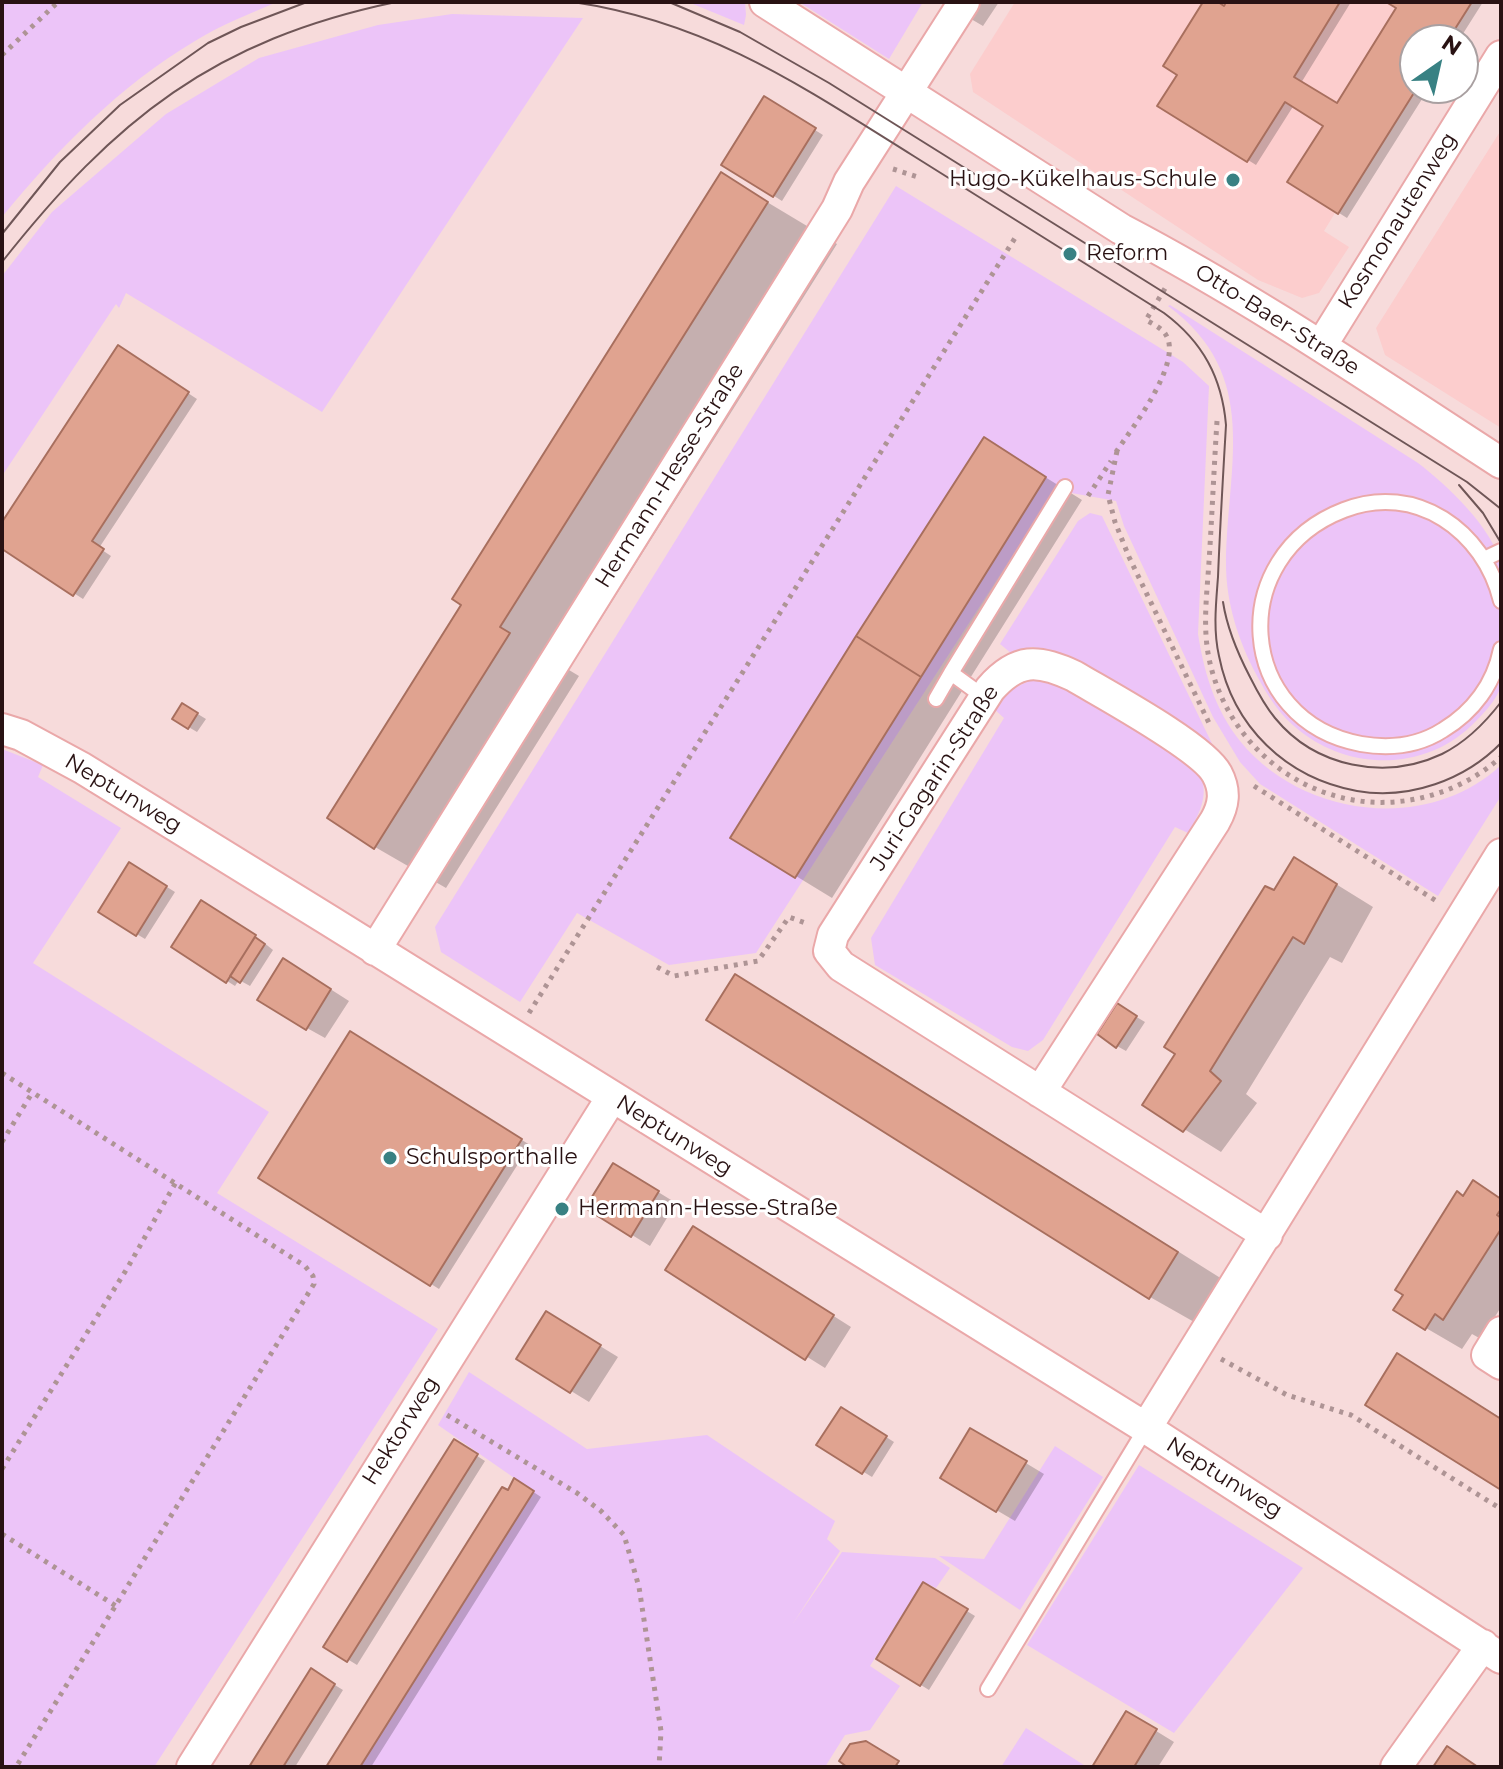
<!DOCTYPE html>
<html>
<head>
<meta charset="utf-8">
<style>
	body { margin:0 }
	#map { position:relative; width:1503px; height:1769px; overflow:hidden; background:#f7dbdb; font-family:Montserrat,sans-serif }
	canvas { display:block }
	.frame { position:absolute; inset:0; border:4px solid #291213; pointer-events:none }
	.north { position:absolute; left:1399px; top:24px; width:80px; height:80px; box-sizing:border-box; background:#fff; border:2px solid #a9a0a1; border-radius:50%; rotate:34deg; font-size:22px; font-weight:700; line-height:32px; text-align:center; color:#291213 }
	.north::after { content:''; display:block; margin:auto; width:28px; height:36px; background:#388183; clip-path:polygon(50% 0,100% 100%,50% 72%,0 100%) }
</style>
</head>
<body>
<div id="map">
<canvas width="1503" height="1769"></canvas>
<div class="frame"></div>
<div class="north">N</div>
</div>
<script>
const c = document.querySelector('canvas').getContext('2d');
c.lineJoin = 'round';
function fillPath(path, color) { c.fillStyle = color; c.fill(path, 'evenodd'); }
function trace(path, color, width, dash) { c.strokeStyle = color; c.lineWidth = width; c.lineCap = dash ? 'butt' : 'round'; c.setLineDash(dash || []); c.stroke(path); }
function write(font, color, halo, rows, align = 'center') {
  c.font = font + ' Montserrat,sans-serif'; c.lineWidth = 6; c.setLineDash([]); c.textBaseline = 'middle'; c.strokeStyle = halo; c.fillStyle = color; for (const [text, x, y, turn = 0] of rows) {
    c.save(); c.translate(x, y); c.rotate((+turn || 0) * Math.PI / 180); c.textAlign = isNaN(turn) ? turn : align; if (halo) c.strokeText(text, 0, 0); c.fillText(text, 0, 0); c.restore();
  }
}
const built = new Path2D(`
	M1015 2H1472L1415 40V88H1417L1338 214 1335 213 1324 231 1349 247 1319 293 1302 298 1258 280 973 92 970 74Z
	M1501 130V428L1385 355 1376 328Z`);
const green = new Path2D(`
	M2 2H277C249 14 221 25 195 41 119 86 57 150 2 217Z
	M688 2H745L746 15 744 25Z
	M799 2H923L889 59Z
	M452 14 583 18 322 412 126 293 119 308 116 304 2 476V276L52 212 166 114 259 58 378 25Z
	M896 186 1183 362 1209 386 1198 634C1204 672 1215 710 1240 741 1301 817 1428 834 1501 765V796L1438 896 1260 784 1240 762 1213 717 1124 526 1116 501 1055 490 756 953 669 965 577 913 520 1002 441 952 435 927Z
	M1170 305 1418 463C1447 485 1493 528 1501 565 1503 585 1501 611 1501 632 1501 648 1503 671 1501 686 1497 699 1485 712 1476 721 1430 770 1353 773 1300 731 1280 716 1267 695 1256 674 1238 640 1226 602 1226 564 1227 466 1262 375 1168 306Z
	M1090 513 1102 516 1218 756 1053 651 1032 647 1011 653 1000 644 1078 521Z
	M1033 679 1057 682C1087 699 1188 748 1200 775 1210 796 1198 816 1188 833L1175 827 1043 1040 1028 1051 1012 1047 875 965 871 938 1004 718 994 709 1008 691Z
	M2 749 43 765 38 777 121 828 33 963 269 1112 217 1193 438 1329 154 1767H2Z
	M469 1372 587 1449 707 1435 835 1521 827 1539 840 1551 792 1625 842 1552 935 1558 950 1568 936 1588 923 1582 870 1666 900 1686 870 1730 845 1735 825 1767H360L533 1491 438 1425Z
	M1055 1446 1103 1477 1020 1610 939 1556 984 1559Z
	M1139 1465 1303 1568 1174 1733 1027 1645Z
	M1026 1728 1087 1767H1001Z`);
const shadow = new Path2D(`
	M942 2H999L983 26Z
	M1205 2H1215L1225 8 1229 2H1351L1301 83 1338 106 1399 8 1389 2H1483L1459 40H1415V88H1429L1347 218 1290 182 1325 125 1294 105 1256 165 1160 105 1180 74Z
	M765 99 823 135 782 201 724 164Z
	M722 175 837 244 569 670 579 676 446 888 375 847 464 604Z
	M127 353 197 399 99 548 111 556 83 599 2 547V525Z
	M984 439 1082 500 832 898 796 876Z
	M183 705 206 719 197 732 175 719Z
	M130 864 175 892 145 939 100 912Z
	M1331 881 1373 907 1342 963 1330 957 1246 1094 1257 1103 1221 1152 1144 1104Z
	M201 902 263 942 273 950 250 986 239 980 235 986 173 947Z
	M302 971 349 1001 325 1038 307 1028Z
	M736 977 789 1007 1230 1284 1203 1327 1150 1297Z
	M1118 1006 1145 1022 1126 1051 1117 1046Z
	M350 1034 530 1145 439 1289 261 1177Z
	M632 1176 676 1203 650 1246 588 1208Z
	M1474 1183 1501 1199V1307L1481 1339 1472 1334 1462 1349 1426 1328 1464 1198Z
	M712 1239 851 1327 825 1368 668 1270Z
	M564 1324 618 1357 589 1402 519 1359Z
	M1398 1356 1501 1418V1488Z
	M842 1409 894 1442 872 1477 819 1445Z
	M971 1430 1044 1474 1015 1521 942 1478Z
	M455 1442 485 1461 357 1665 326 1646Z
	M523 1485 541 1497 371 1767H328L508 1492Z
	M924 1585 975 1616 929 1690 879 1659Z
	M312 1671 343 1690 295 1767H252Z
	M1127 1713 1174 1742 1158 1767H1096Z`);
const building = new Path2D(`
	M1203 2H1218L1224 6 1226 2H1340L1294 77 1337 103 1396 8 1386 2H1472L1448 40H1415V88H1417L1338 214 1287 182 1323 126 1285 102 1247 162 1157 106 1177 75 1163 66Z
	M764 96 816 128 773 197 721 165Z
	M721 172 768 202 500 627 510 633 374 849 327 818 461 605 452 599Z
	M118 345 189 392 92 541 104 549 73 596 2 549V522Z
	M984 437 1046 477 921 677 856 636Z
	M856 636 921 677 795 878 730 838Z
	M182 703 198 713 188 729 172 719Z
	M1294 857 1337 884 1304 944 1293 937 1210 1071 1221 1081 1183 1132 1142 1105 1175 1054 1164 1047 1265 886 1274 890Z
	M129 862 167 886 136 936 98 912Z
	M201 900 256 935 226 983 171 947Z
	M255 937 265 944 240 983 230 976Z
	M283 958 331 989 306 1030 257 1000Z
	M735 974 1178 1252 1149 1299 706 1020Z
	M1117 1003 1137 1016 1116 1048 1097 1034Z
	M350 1031 522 1139 430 1286 258 1178Z
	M613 1163 659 1191 631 1237 585 1208Z
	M1473 1180 1501 1199V1209L1497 1215 1501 1218V1229L1443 1320 1435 1314 1425 1330 1393 1310 1403 1295 1395 1290 1457 1191 1463 1196Z
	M693 1226 834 1315 805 1360 665 1270Z
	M546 1311 601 1345 570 1393 516 1359Z
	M1397 1353 1501 1419V1490L1365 1405Z
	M841 1407 887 1436 862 1474 816 1445Z
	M970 1428 1027 1461 996 1512 940 1478Z
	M454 1439 478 1454 347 1662 323 1647Z
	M514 1478 534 1491 360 1767H326L502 1487 508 1490Z
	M923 1582 968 1609 920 1686 876 1659Z
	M311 1668 335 1684 283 1767H249Z
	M1126 1711 1157 1729 1134 1767H1092Z
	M866 1741 899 1761 895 1767H847L839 1761 850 1744Z
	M1447 1746 1478 1767H1433Z`);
const path = new Path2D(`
	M2 55 58 2
	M893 169 921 178
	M1217 421C1214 468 1212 515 1209 562 1207 592 1203 623 1208 653 1221 728 1279 787 1353 800 1406 809 1462 792 1501 757
	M1117 451 1108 495 1115 522 1129 557 1209 723
	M1116 452C1132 428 1183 363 1166 335 1162 328 1153 324 1146 320L1167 285
	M1088 496 1111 461
	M1254 786 1438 902
	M657 967 674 976 758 961 789 917 808 924
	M529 1013 1015 238
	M2 1073 305 1266 313 1276 314 1284 16 1767
	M2 1142 32 1093
	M1221 1359 1287 1395 1351 1415 1501 1509
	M447 1415 577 1493 601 1511 624 1535 639 1587 661 1731 659 1767
	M2 1469 128 1267 176 1182
	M2 1534 116 1606`);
const lane = new Path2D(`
	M1484 559 1501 551
	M1501 601C1484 531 1416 482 1344 510 1224 556 1236 721 1361 744 1390 749 1418 746 1443 730 1473 712 1494 684 1501 649
	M984 697 951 673 1065 487
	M936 699 951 673
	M988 1689 1146 1428`);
const street = new Path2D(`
	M765 2 1121 229C1253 298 1376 382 1501 463
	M1321 346 1501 56
	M2 729 21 735 82 768 330 921 1146 1428 1501 1658
	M375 950 837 209 849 182 964 2
	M1040 1092 1215 821C1224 805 1226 791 1217 774 1203 747 1104 694 1074 676 1038 659 1017 658 990 689L833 935 829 951 841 966 1267 1235
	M1501 1332 1487 1355 1501 1364
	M1146 1428 1501 854
	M192 1767 612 1097
	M1396 1767 1483 1645`);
const tram = new Path2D(`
	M573 2C708 22 800 85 912 155 996 208 1080 261 1164 313 1203 342 1222 378 1226 425 1223 476 1220 526 1218 577 1216 603 1213 630 1219 656 1233 727 1286 778 1357 791 1409 800 1465 780 1501 743
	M669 2 740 32 829 83 1403 442 1467 482 1501 509
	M2 234 60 162 120 105 208 43 241 27 307 2
	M2 262C115 119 214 40 396 2
	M1459 485 1483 513 1501 543
	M1223 602C1227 628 1238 654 1250 677 1257 691 1265 706 1275 718 1315 767 1385 781 1442 754 1466 742 1485 723 1501 702`);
const markers = [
	[1233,180,8,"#388183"],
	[1070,254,8,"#388183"],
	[390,1158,8,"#388183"],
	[562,1209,8,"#388183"]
];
const poiNames = [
	["Hugo-Kükelhaus-Schule",1217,180,"right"],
	["Reform",1086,254],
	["Schulsporthalle",406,1158],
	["Hermann-Hesse-Straße",578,1209]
];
const streetNames = [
	["Kosmonautenweg",1398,221,-58],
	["Otto-Baer-Straße",1277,320,32],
	["Hermann-Hesse-Straße",670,476,-58],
	["Juri-Gagarin-Straße",935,778,-57],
	["Neptunweg",123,794,31],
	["Neptunweg",674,1136,32],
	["Hektorweg",401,1431,-58],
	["Neptunweg",1224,1478,32]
];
fillPath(built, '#fccdcd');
fillPath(green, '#ecc4f8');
fillPath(shadow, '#0003');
fillPath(building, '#e0a390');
trace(building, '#a86f5e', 2);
trace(lane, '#eaa8a9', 18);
trace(street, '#eaa8a9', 34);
trace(path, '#ae9495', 5, [4, 6]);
trace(lane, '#fff', 14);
trace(street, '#fff', 30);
trace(tram, '#6f5657', 2);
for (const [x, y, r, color] of markers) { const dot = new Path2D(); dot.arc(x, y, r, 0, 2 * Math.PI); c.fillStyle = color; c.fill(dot); trace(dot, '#fff', 3); }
write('22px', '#291213', '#fff', poiNames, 'left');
write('22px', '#291213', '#fff', streetNames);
</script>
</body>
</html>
